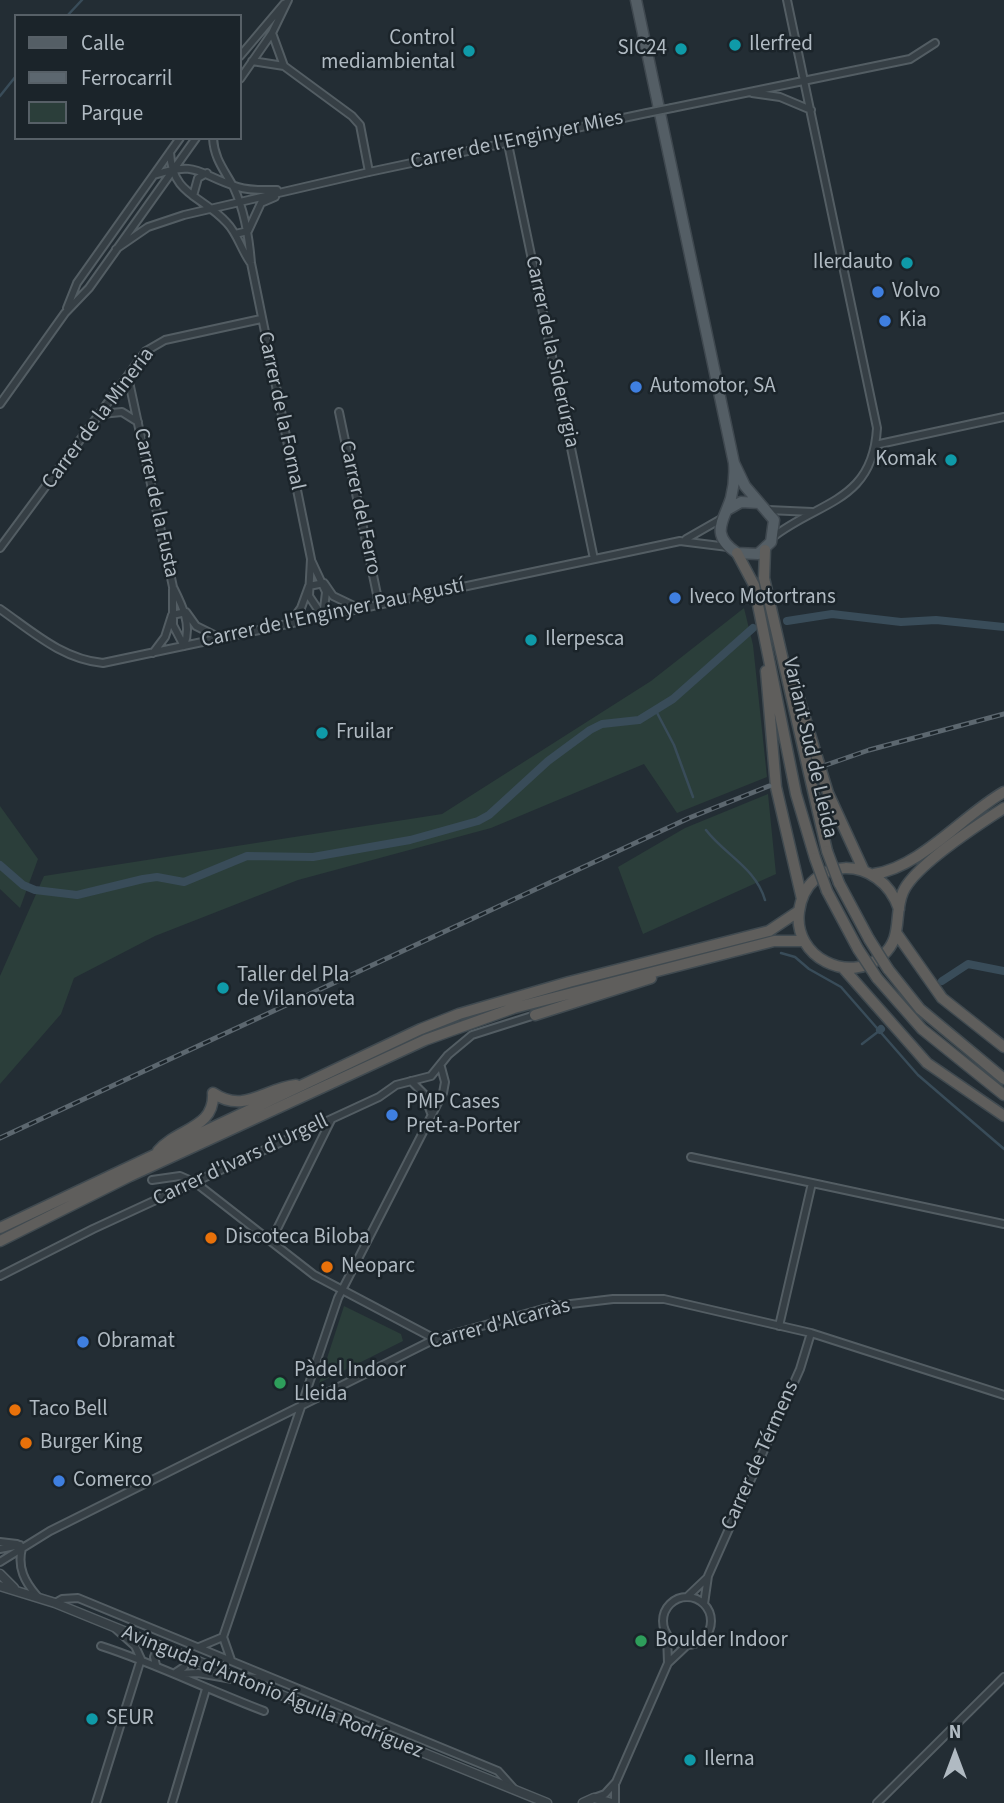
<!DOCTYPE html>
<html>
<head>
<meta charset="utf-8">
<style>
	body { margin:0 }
	#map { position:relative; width:1004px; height:1803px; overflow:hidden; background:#232d34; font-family:"Source Sans 3",sans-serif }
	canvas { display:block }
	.legend { position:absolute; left:14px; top:14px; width:228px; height:126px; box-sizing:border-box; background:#1b242a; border:2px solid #576067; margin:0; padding:9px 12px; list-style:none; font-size:21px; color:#b0bac2 }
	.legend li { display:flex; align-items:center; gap:14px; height:35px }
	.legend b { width:35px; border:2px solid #576067 }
	.north { position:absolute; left:920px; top:1719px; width:70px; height:70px; -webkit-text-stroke:5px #1b242a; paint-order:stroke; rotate:0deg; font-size:19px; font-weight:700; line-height:28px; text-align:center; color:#b0bac2 }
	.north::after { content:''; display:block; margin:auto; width:24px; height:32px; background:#b0bac2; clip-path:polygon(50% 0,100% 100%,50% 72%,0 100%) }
</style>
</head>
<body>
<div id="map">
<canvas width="1004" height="1803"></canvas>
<ul class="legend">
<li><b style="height:9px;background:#545e65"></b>Calle</li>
<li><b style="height:9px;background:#5c676f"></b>Ferrocarril</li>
<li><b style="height:19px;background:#2b3e3a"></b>Parque</li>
</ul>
<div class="north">N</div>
</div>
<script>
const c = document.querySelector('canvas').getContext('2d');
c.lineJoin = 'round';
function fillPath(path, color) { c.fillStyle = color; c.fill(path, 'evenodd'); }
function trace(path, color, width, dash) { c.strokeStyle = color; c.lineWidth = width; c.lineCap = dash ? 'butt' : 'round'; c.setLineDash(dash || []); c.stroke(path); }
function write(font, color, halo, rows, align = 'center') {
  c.font = font + ' "Source Sans 3",sans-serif'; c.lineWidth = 5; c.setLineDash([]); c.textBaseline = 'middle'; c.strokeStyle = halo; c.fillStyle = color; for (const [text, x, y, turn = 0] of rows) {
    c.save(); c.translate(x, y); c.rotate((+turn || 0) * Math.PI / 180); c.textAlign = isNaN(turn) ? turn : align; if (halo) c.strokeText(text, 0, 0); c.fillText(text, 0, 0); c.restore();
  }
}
const green = new Path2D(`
	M744 608 753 645 767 777 677 813 644 764 491 828 298 880 155 936 74 978 61 1014 0 1084V976L44 876 442 814 651 681Z
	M768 794 776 874 643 934 618 867 685 828Z
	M0 806 38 859 20 908 0 889Z
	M344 1306 401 1334 403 1341 319 1383Z`);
const stream = new Path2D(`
	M67 16 82 0
	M0 96 16 76
	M655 709 674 745 693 797
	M706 830C724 854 756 868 765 900
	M781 953 795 957 809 969 841 987 918 1075 1004 1149
	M862 1044 879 1031`);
const canal = new Path2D(`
	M787 621 832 614 901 622 936 620 1004 627
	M0 865 23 885 35 890 77 895 143 879 157 877 184 882 247 856 313 857 410 840 478 821 489 815 548 761 590 730 602 724 639 720 673 699 753 628
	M942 981 968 964 1004 971
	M880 1030 881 1029`);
const minor = new Path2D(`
	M272 33 284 66
	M240 56 284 4
	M252 61 284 66 352 116 360 125 369 172
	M240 79 272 33 288 0
	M752 93 780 97 811 110
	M672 108 910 59 935 43
	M213 138C214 159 225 171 234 188 245 212 249 237 251 263L311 559 309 596 323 617
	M508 144 594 559
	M170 152C172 196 202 195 227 223 237 233 241 249 250 262
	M154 175C199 160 198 175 238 187 250 191 263 190 277 190
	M193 196 198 178 207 173
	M235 234 248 231 261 203 275 197
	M116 249 148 227 184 215 369 172 647 113
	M67 308 77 283 180 138
	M128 377 173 587C183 607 192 625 184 646
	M0 404 65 313 89 288 196 138
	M339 412 379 604
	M101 414 122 412 138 422
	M875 445 1004 417
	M768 510 812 512
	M773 537C819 501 873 502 877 428L787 0
	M686 539 721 519
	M0 548 146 351 165 340 261 319
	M311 560 326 592 323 617
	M173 589V625L184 646
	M0 609C33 632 62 659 103 663L680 541 728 547
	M291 622 301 608 309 586 324 583 333 596 358 608
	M153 653 165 637 172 615 186 612 196 626 220 638
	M411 1081 424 1094 431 1113
	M691 1157 1004 1224
	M152 1180 180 1176 196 1183 314 1275 435 1339
	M271 1241 331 1120
	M0 1276 93 1229 379 1097 396 1085 431 1076 448 1055 472 1035 535 1015
	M779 1326 812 1183
	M0 1542 17 1544
	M22 1548C17 1568 25 1582 37 1596
	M0 1549 20 1545
	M0 1562 50 1531 435 1339 554 1306 613 1299H664L811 1333 1004 1395
	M663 1621a24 24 0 1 1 48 0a24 24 0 1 1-48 0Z
	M687 1597 707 1578
	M55 1603 62 1599 78 1598 498 1771 515 1790
	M704 1604 708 1576 800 1369 811 1333
	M101 1646C157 1664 208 1690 264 1711
	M199 1647 223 1637
	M231 1660 223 1637 338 1298 443 1093 445 1082 441 1067
	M668 1663 686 1646
	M156 1665 154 1657 158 1646
	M175 1673 184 1667 188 1659
	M179 1674 198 1673 238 1680
	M242 1677 273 1679
	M615 1784V1803
	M594 1798 605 1794 616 1782 668 1663 667 1635
	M96 1803 141 1659 135 1646 116 1629
	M172 1803 206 1689
	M877 1803 1004 1677`);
const tertiary = new Path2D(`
	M0 1574 14 1588
	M0 1586 55 1603 547 1803
	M583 1803 594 1798 612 1803`);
const primary = new Path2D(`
	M636 0 734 463C735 475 734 486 731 498 724 521 709 534 737 553L758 554 771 542 774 520 745 486 734 463
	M727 510 741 502 759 503`);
const trunk = new Path2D(`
	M765 550 764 578 827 851
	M737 553 754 585 796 794 815 858
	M766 671 776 787 802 899
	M793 679 828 793 863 869
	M874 874C921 867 962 816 1004 792
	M839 883 869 939
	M827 891 858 949
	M899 909C881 854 806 854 799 912 793 957 849 985 882 956 904 937 893 915 903 892 914 866 979 824 1004 808
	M897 934 942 998 1004 1047
	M843 968 927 1063 1004 1116
	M888 969 920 1009 1004 1079
	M877 978 922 1029 1004 1095
	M535 1015 651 978
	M213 1093C244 1114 263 1089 296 1085
	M158 1151C177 1128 215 1129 213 1093
	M0 1228 421 1029 459 1014 569 982 769 931 799 911
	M0 1241 130 1176 425 1040 514 1008 774 941H804`);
const rail = new Path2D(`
	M823 766 869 750 1004 714
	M0 1138 689 818 769 786`);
const minorBridge = new Path2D(`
	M647 113 672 108`);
const trunkBridge = new Path2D(`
	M827 851 839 883
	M815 858 827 891
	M869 939 888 969
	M858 949 877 978`);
const markers = [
	[735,45,7,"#0f9aa8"],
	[681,49,7,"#0f9aa8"],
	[469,51,7,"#0f9aa8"],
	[907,263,7,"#0f9aa8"],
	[878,292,7,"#3f7fe0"],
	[885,321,7,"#3f7fe0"],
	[636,387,7,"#3f7fe0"],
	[951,460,7,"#0f9aa8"],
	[675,598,7,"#3f7fe0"],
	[531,640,7,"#0f9aa8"],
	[322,733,7,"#0f9aa8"],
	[223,988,7,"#0f9aa8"],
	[392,1115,7,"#3f7fe0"],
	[211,1238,7,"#e8710a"],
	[327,1267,7,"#e8710a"],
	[83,1342,7,"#3f7fe0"],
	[280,1383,7,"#2e9e5b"],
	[15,1410,7,"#e8710a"],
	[26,1443,7,"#e8710a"],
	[59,1481,7,"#3f7fe0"],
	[641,1641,7,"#2e9e5b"],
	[92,1719,7,"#0f9aa8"],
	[690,1760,7,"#0f9aa8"]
];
const poiNames = [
	["Control",455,39,"right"],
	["mediambiental",455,63,"right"],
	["Ilerfred",749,45],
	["SIC24",667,49,"right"],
	["Ilerdauto",893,263,"right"],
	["Volvo",892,292],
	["Kia",899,321],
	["Automotor, SA",650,387],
	["Komak",937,460,"right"],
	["Iveco Motortrans",689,598],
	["Ilerpesca",545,640],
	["Fruilar",336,733],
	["Taller del Pla",237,976],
	["de Vilanoveta",237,1000],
	["PMP Cases",406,1103],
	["Pret-a-Porter",406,1127],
	["Discoteca Biloba",225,1238],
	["Neoparc",341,1267],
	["Obramat",97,1342],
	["Pàdel Indoor",294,1371],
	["Lleida",294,1395],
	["Taco Bell",29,1410],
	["Burger King",40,1443],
	["Comerco",73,1481],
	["Boulder Indoor",655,1641],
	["SEUR",106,1719],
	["Ilerna",704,1760]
];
const streetNames = [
	["Carrer de l'Enginyer Mies",517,141,-12],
	["Carrer de la Siderúrgia",551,352,78],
	["Carrer de la Fornal",280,411,78],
	["Carrer de la Mineria",99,419,-53],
	["Carrer de la Fusta",155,503,78],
	["Carrer del Ferro",359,508,78],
	["Carrer de l'Enginyer Pau Agustí",333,614,-12],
	["Variant Sud de Lleida",809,748,77],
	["Carrer d'Ivars d'Urgell",241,1161,-25],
	["Carrer d'Alcarràs",500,1325,-15],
	["Carrer de Térmens",761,1456,-66],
	["Avinguda d'Antonio Águila Rodríguez",272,1693,22]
];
fillPath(green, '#2b3e3a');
trace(stream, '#394c59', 2.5);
trace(canal, '#394c59', 8);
trace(minor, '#535d63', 10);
trace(tertiary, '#535d63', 11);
trace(primary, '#3f484f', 13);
trace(trunk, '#404a50', 13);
trace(minor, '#363f45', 6);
trace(tertiary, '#363f45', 8);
trace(primary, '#545e65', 10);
trace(trunk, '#5f5e5c', 10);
trace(rail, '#5c676f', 5);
trace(rail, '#1b242a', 2.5, [8]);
trace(minorBridge, '#535d63', 10, []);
trace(trunkBridge, '#404a50', 13, []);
trace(minorBridge, '#363f45', 6);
trace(trunkBridge, '#5f5e5c', 10);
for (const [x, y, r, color] of markers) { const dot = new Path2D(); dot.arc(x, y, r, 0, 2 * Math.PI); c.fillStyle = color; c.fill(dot); trace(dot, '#1b242a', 2.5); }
write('21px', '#b0bac2', '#1b242a', poiNames, 'left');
write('21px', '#b0bac2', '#1b242a', streetNames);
</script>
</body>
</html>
